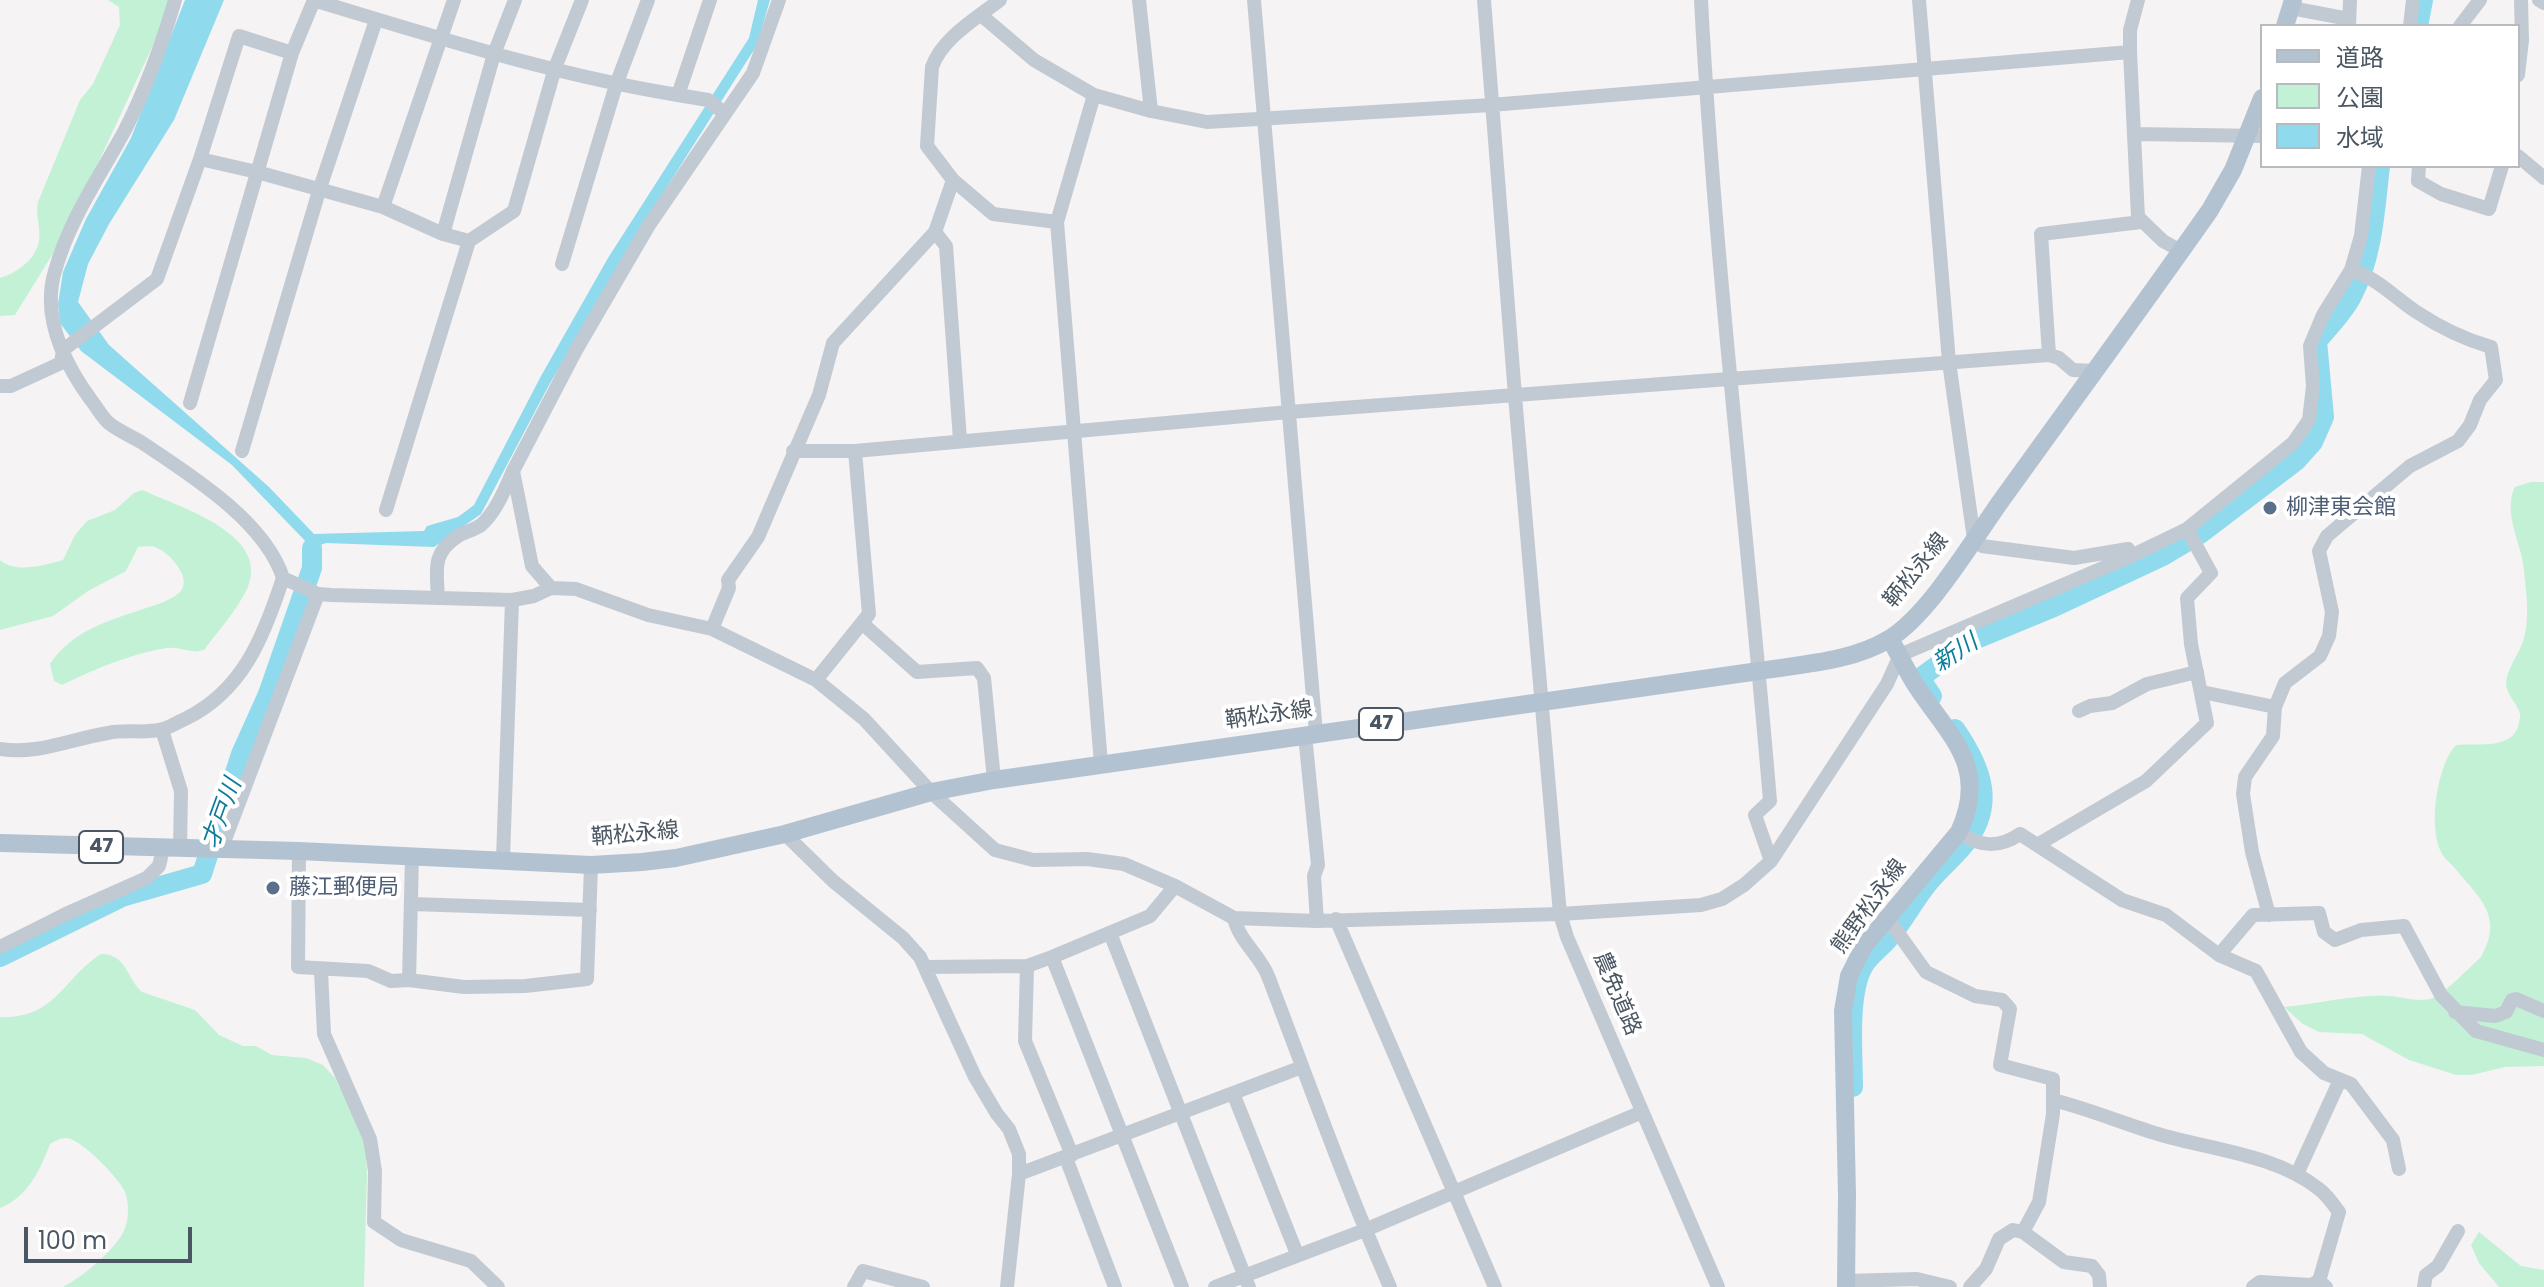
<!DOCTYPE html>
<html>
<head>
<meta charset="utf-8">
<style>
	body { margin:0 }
	#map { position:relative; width:2544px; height:1287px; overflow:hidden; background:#f5f3f3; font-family:Poppins,"Noto Sans JP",sans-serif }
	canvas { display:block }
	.legend { position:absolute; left:2260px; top:24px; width:260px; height:144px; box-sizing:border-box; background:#fff; border:2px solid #b7bbc0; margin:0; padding:10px 14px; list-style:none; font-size:24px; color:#4a5661 }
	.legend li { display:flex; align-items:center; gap:16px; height:40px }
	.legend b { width:40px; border:2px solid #b7bbc0 }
	.scale { position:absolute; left:24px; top:1227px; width:168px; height:36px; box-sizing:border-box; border:4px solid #4a5661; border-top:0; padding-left:10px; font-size:24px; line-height:28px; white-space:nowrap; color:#4a5661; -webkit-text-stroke:6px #fff; paint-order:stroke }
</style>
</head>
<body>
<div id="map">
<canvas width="2544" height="1287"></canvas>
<ul class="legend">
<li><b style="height:10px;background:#b3c2d1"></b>道路</li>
<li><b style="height:22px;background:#c3f1d5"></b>公園</li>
<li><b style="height:22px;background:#90daee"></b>水域</li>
</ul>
<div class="scale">100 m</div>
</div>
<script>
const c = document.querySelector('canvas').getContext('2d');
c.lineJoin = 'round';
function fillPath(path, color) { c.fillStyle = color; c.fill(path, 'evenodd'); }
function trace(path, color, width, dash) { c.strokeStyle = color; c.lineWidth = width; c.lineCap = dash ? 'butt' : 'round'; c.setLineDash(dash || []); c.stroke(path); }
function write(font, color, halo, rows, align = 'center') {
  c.font = font + ' Poppins,"Noto Sans JP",sans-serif'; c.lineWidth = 8; c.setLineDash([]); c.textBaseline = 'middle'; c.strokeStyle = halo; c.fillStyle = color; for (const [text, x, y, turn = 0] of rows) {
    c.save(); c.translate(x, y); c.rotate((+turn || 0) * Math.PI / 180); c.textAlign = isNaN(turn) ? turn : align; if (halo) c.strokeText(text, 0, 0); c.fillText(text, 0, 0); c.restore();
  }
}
const green = new Path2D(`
	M108 0H174L65 234 15 315 0 316V278C15 274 38 258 39 240 41 227 35 215 38 202L80 100 93 84 120 25 119 7Z
	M2531 482H2544V1066L2505 1067 2472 1075H2456L2409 1060 2362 1034 2319 1032 2303 1024 2284 1007C2319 1004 2354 994 2390 996 2403 997 2420 1003 2433 998 2444 994 2471 966 2481 957 2505 915 2478 897 2453 866 2449 862 2443 857 2441 852 2428 826 2437 765 2456 745 2479 743 2514 750 2519 723 2520 718 2521 716 2519 711 2516 702 2506 694 2506 683 2507 668 2520 653 2524 638 2530 616 2526 593 2524 570 2522 544 2502 512 2515 487Z
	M142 490C179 507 272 534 247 589 237 610 218 631 204 650 191 654 179 646 166 648 130 654 95 669 62 685L54 681 50 664C73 630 108 621 146 608 156 605 172 600 180 592 193 579 170 553 157 548 151 545 144 547 138 547L126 571 88 591 53 616 0 630V560C15 574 44 565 63 560L75 535 87 521 115 510 134 493Z
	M101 954C127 954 127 979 142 992L195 1010 219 1035 243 1046H256L272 1055 306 1058 323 1065 335 1078 364 1135 367 1170 364 1287H63C81 1278 119 1247 125 1228 129 1218 129 1202 125 1192 119 1178 82 1140 67 1138 60 1138 55 1141 50 1144 40 1170 28 1197 0 1208V1017C56 1019 62 979 101 954Z
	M2479 1232 2521 1266 2544 1270V1287H2499L2479 1263 2471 1245Z`);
const water = new Path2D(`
	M185 0H224L174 120 109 224 88 264 78 302 109 345 269 487 314 534 424 531 427 526 458 517 474 505 541 376 608 258 749 38 758 0H770L757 45 644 223 549 385 481 514 434 547 326 543 312 548 232 465 81 351 60 323 58 304 63 272 86 219 131 138Z`);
const river = new Path2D(`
	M2418 26 2423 0
	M1932 696 1920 678 1969 642 2054 607 2163 556 2200 534 2296 461 2313 442 2324 417 2317 341C2329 327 2344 312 2352 296 2373 256 2375 209 2380 166
	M0 957 122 897 202 874 241 754 268 694 312 568V548
	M1853 1087C1853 1054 1847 993 1864 965 1870 955 1882 947 1889 938 1904 921 1914 900 1929 882 1939 870 1952 859 1963 846 1997 806 1982 768 1955 729`);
const minor = new Path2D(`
	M313 0C433 36 553 75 678 95
	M710 0 678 95 708 100 724 113
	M1000 0C977 18 942 38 932 67L927 146 953 180 993 214 1057 222
	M1139 0 1151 111
	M1254 0 1316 733
	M1484 0 1515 396 1560 914 1567 937 1718 1287
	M1701 0C1715 268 1748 534 1770 801L1755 815 1771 861
	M1919 0 1949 362 1974 539 1982 546 2074 558 2128 549 2131 556
	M2138 0 2130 30V52L2138 217 2163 241 2181 251
	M2539 0 2544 3
	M2291 8 2349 19
	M981 15 1034 60 1094 95 1151 111 1207 122 1491 105 2130 52
	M2349 26 2350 0
	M2410 26 2413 0
	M2460 26 2480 0
	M2518 75 2522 40 2521 0
	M1094 95 1057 222 1101 764
	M2134 134 2262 136
	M2518 156 2544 178
	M200 159 257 172 383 207 443 234 469 241
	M2419 166 2418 181 2441 194 2489 209 2502 166
	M383 207 454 0
	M935 232 946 246 960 440
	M443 234 494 54 515 0
	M562 264 616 85 648 0
	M2049 355 2041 234 2141 222
	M0 386H11L61 363 63 350 157 279 200 159 239 36 292 53
	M190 403 292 53 314 0
	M242 451 319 191 376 20
	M793 451H855L1289 412 2049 355 2059 358 2073 370 2094 371
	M386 510 469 241 514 211 555 68 582 0
	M283 578 318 594 331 595 512 600 534 596 551 588 576 589 648 615 712 629 816 680 864 719 931 792 995 850 1033 860 1087 859 1124 864 1175 886 1234 918 1317 921 1560 914 1701 905 1722 899 1744 885 1771 861 1887 684 1900 655 2131 556 2187 529 2293 443 2309 420 2313 386 2310 346 2323 315 2351 270 2361 236 2369 166
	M551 588 532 566 513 471 575 352 649 225 753 73 779 0
	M438 598C437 571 431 553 458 536 465 532 474 530 481 525 496 512 505 489 513 471
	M863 624 917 672 977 668 984 678 994 780
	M712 629 729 588 728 580 758 537 819 395 833 343 935 232 953 180
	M816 680 869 614 855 451
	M2202 692 2275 707
	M2079 711 2090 706 2112 703 2147 684 2197 672
	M162 730 181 791 180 849
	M1305 735 1318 865 1314 876 1317 921
	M0 749C38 755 71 739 108 733 125 729 146 734 163 729 170 727 178 722 185 719 243 691 264 636 283 578 265 521 189 474 141 442 131 436 119 431 110 424 102 418 97 407 91 400 64 363 41 317 55 271 69 220 100 176 125 130 146 89 162 44 175 0
	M1959 832C1979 847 1998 849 2020 834L2122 900 2166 915 2219 955 2256 971 2301 1052 2324 1073 2351 1084 2393 1140 2399 1169
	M785 834 833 881 903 938 920 957 975 1077 997 1114 1009 1129 1019 1154V1174L1007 1287
	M2037 845 2146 781 2207 723 2191 644 2187 598 2211 573 2187 529
	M221 850 318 594
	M299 851 298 967 368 971 391 981 409 980 464 987 525 986 587 979 591 865
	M503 859 512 600
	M412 904 590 910
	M2269 915 2252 852 2243 794 2245 777 2273 736 2275 707 2285 683 2320 656 2329 636 2332 612 2319 551 2327 536 2410 466 2458 441 2470 425 2480 400 2496 380 2491 347C2463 339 2439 327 2415 311 2393 296 2377 278 2351 270
	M1234 918C1239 941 1260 955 1268 976 1308 1080 1345 1185 1390 1287
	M1336 919 1495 1287
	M1888 919 1926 972 1975 996 2002 1000 2010 1009 2000 1065 2053 1079V1114L2039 1202 2023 1232 2064 1262 2092 1266 2099 1275 2100 1287
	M1110 933 1249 1287
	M0 947 66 914 147 878 159 866 163 849
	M2219 955 2253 915 2319 913 2324 932 2335 940 2361 930 2404 926 2441 995 2476 1031 2544 1050
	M1052 957 1182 1287
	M1027 966 1025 1041 1072 1155
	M926 967 1027 966 1052 957 1150 916 1175 886
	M321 971 324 1034 370 1139 375 1171 374 1222 401 1240 471 1261 498 1287
	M409 980 412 856
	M2455 1012 2495 1016 2506 1012 2512 1000 2516 999 2544 1011
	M1233 1093 1297 1254
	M2053 1100C2089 1109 2122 1123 2158 1134 2211 1150 2274 1154 2319 1189 2327 1195 2333 1204 2339 1212L2319 1281 2326 1287
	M1066 1158 1115 1287
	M1019 1174 1302 1067
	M2297 1174 2340 1080
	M1846 1281 1917 1279 1950 1287
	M854 1287 863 1271 923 1287
	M1215 1287 1365 1230 1642 1112
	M1970 1287 1986 1269 1999 1239 2013 1230 2023 1232
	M2253 1287 2260 1282 2311 1285 2319 1281
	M2424 1287 2426 1275 2438 1266 2458 1231`);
const major = new Path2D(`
	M2285 26 2293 0
	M0 843 299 851 591 865 642 862 676 858 785 834 931 792 994 780 1759 671C1802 664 1851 662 1889 639 1930 614 1974 538 2003 498 2072 402 2142 307 2210 210L2233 170 2262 98
	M1846 1287 1847 1195 1843 1011 1849 976 1864 946 1959 832C1989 767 1951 738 1917 687 1907 672 1899 654 1890 639`);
const markers = [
	[2270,508,8,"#5c6f8a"],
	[273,888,8,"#5c6f8a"]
];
const shields = [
	[1381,724,44],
	[101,847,44]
];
const shieldNames = [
	["47",1381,724],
	["47",101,847]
];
const serviceNames = [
	["柳津東会館",2286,508],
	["藤江郵便局",289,888]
];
const streetNames = [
	["鞆松永線",1917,571,-51],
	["鞆松永線",1269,716,-8],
	["鞆松永線",635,835,-5],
	["熊野松永線",1870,907,-54],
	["農免道路",1616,994,67]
];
const waterNames = [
	["新川",1956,654,-33],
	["才戸川",223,814,-70]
];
fillPath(green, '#c3f1d5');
fillPath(water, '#90daee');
trace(river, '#90daee', 20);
trace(minor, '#c1cad2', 14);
trace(major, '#b3c2d1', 18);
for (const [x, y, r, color] of markers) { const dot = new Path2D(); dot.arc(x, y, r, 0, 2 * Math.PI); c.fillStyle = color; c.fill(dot); trace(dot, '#fff', 3); }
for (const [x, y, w] of shields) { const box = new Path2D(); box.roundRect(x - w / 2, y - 16, w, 32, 6); c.fillStyle = '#fff'; c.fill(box); trace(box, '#4a5661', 2); }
write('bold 20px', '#4a5661', null, shieldNames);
write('22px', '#4e5e75', '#fff', serviceNames, 'left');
write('22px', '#4a5661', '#fff', streetNames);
write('italic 24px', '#0c7c9b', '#fff', waterNames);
</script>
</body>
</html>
